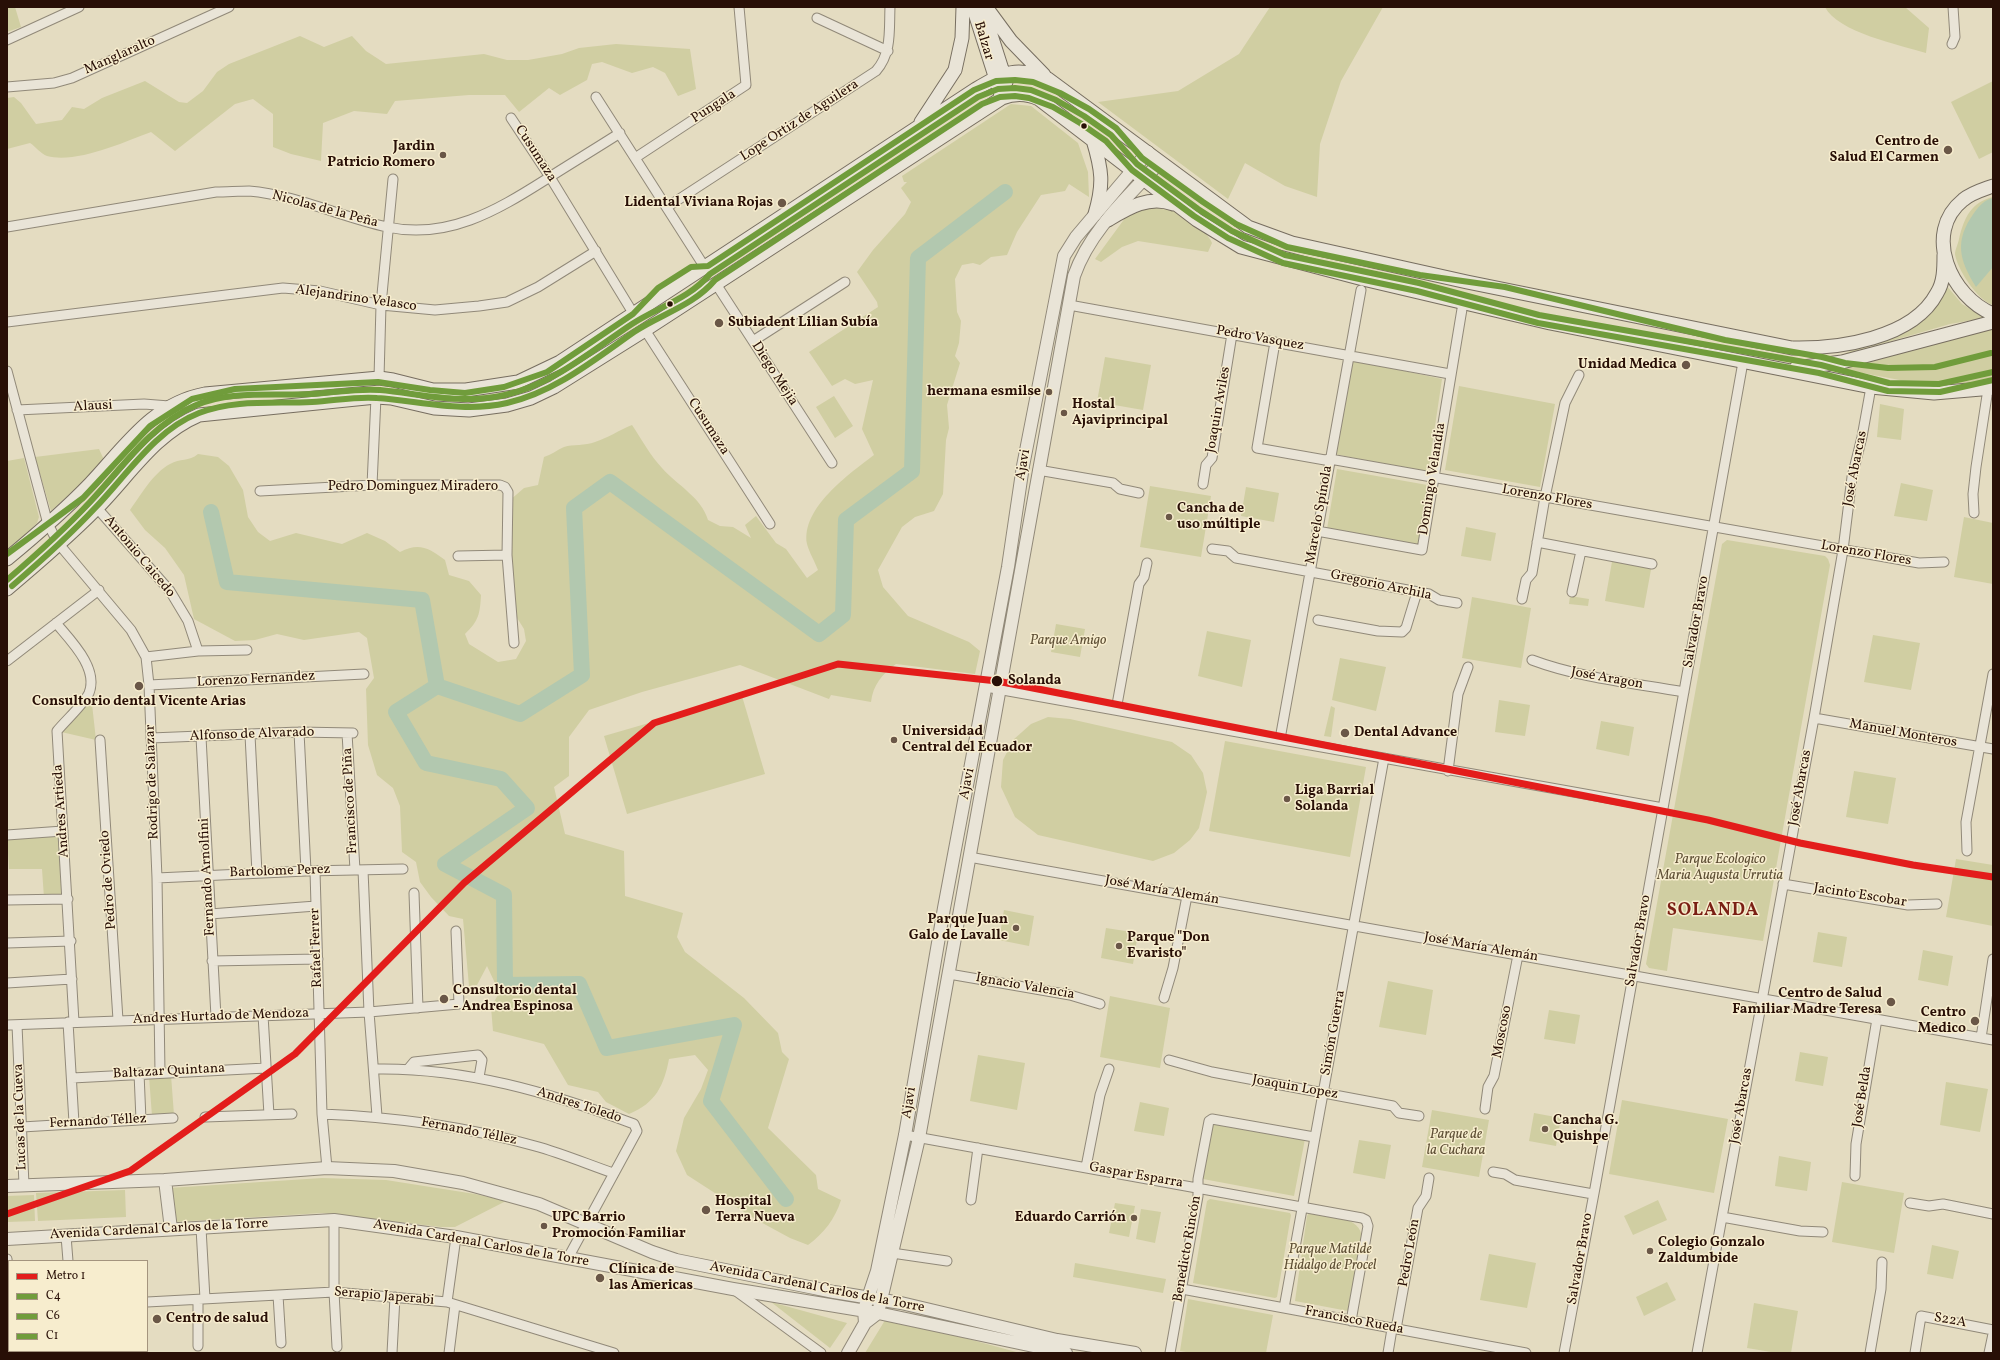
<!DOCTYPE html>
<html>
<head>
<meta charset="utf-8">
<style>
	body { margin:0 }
	#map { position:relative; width:2000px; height:1360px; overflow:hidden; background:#e4dcc1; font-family:Vollkorn,serif }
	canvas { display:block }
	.frame { position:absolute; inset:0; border:8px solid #280f06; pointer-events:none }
	.legend { position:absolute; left:8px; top:1260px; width:140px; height:92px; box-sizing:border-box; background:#f7edce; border:1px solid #a4947e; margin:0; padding:5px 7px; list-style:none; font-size:12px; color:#280f06 }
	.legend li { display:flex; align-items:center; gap:8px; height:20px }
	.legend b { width:20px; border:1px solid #a4947e }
</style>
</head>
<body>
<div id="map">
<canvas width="2000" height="1360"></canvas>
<div class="frame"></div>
<ul class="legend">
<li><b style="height:5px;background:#e31d1b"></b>Metro 1</li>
<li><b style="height:5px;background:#709c3b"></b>C4</li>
<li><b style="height:5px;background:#709c3b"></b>C6</li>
<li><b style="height:5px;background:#709c3b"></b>C1</li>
</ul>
</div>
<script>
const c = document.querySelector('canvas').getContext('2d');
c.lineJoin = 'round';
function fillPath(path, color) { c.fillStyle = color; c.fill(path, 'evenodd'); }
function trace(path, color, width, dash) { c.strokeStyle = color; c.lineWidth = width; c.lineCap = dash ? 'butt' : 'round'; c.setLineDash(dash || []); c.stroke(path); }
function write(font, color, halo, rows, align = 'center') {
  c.font = font + ' Vollkorn,serif'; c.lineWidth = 3; c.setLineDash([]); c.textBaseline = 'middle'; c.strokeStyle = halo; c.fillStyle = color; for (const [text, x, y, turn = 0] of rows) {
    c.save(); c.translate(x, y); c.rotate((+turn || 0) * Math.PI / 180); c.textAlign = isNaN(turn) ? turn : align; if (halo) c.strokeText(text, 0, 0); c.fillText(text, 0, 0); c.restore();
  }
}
const green = new Path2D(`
	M7 7H15L21 27 7 32Z
	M1270 7H1383L1341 81 1320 144 1317 197 1285 186 1245 163 1228 199 1098 102 1178 91 1239 54Z
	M1825 7H1905L1929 28 1926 53C1900 45 1837 32 1825 7Z
	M300 36 324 47 352 36 366 51 386 64 484 54 507 60H528L562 54 579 48 616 44 690 49 696 89 678 96 665 73 653 67 632 73 602 62 592 64 587 80 560 95 549 88 519 112 505 95H469L395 101 387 114 354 111 323 123 321 161 291 154 273 147V114L253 99 235 104 175 151 151 132C124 142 76 164 47 156 41 154 35 146 30 143L7 149V98L14 97 21 103 36 124 62 120 72 107 84 109 102 98 145 81 179 102 187 103 203 91 217 72 229 64Z
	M1993 81V152L1979 159 1951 102Z
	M1011 104 1031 106 1078 143 1088 172 1089 197 1069 184 1065 191 1041 195 1017 232 1007 255 991 257 980 265 973 263 962 265 955 279 957 312 961 321 959 343 955 356 960 363 947 405 949 428 946 440 943 494 934 511 915 517 902 527 878 570 883 587 908 616 969 642 980 651 975 674 896 664C882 674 873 685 871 702L831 695 829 699 740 665 642 692 589 710 569 737V776L554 787 565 834 624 851 625 896 683 913 677 937 685 952 744 998 778 1033 782 1052 789 1059 768 1128 816 1175 818 1189 841 1200C835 1219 824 1233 808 1245L790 1238 755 1219 687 1175 676 1151 684 1118 701 1089 708 1070 695 1055 669 1059C664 1085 656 1103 629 1114L606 1102 598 1092 568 1085 544 1044 493 1031 491 1007 498 995 494 981 487 966 477 985 469 986 463 919 449 916 431 897 420 882 416 862 402 852 400 806 393 788 377 775 368 745 366 689 374 678 367 638 359 632 304 640 277 634 255 640 235 641 194 619 184 575 165 548 145 530 130 510C141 495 153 473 170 464 180 458 189 462 198 454L218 457 229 466 243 490 248 517 258 532 270 541 296 533 342 544 367 533 385 541 400 552C419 542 429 548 445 560L449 575 469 581 481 595C480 613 479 621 465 634L469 644 498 662 516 659 526 641 524 629 514 613 509 557V501L524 488 538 485 544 457C551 455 557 450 564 447 573 444 585 446 595 442 608 438 619 430 632 425 642 440 650 455 662 468 677 485 702 498 708 520L720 526 733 527 751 538 745 525 756 516 776 543 786 549 807 578 818 570C815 562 809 552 807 544 801 508 849 474 874 455L862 429 873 380 855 384 845 379 832 386 809 352 878 307 877 302 857 272 873 250 905 214 911 202 901 188 907 182H904L902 176Z
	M1993 197V305C1978 301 1957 269 1955 254 1955 250 1958 244 1959 239 1964 218 1971 202 1993 197Z
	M1166 206C1179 213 1207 229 1212 243L1208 252 1138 241 1122 247 1101 262 1095 259 1128 214 1148 208Z
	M1946 285 1962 304 1985 318 1950 324 1839 356 1920 321Z
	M1993 326V379L1936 387 1821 365Z
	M1105 357 1151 365 1143 410 1097 402Z
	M1353 360 1442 379 1428 473 1335 454Z
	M1459 386 1555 404 1540 487 1445 470Z
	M834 396 853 426 835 438 816 407Z
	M1880 404 1904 409 1901 440 1877 437Z
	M99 449 105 462 51 511 35 457Z
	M24 458 39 517 37 523 7 553V461Z
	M1337 469 1433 486 1422 546 1327 529Z
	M1901 483 1933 490 1927 521 1894 516Z
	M1150 486 1211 496 1201 557 1140 547Z
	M1246 487 1279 493 1274 522 1241 516Z
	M1964 517 1993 523V584L1954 577Z
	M1466 527 1496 533 1491 561 1461 556Z
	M1727 540 1825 556 1828 559 1830 565 1763 941 1673 928 1667 971 1649 968 1646 964 1722 544Z
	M1613 556 1652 564 1644 608 1605 601Z
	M1570 596 1589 599 1588 606 1569 604Z
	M1472 597 1531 608 1521 668 1462 658Z
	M1056 624 1085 629 1080 657 1051 652Z
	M1207 631 1251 640 1242 687 1198 676Z
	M1873 635 1920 643 1911 690 1864 682Z
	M1340 658 1386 667 1376 711 1332 700Z
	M91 695 96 740 57 731Z
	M742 696 765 774 627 814 604 736Z
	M1499 700 1530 705 1525 736 1495 732Z
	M1331 706 1335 708 1331 737 1324 736Z
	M1048 717 1070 719 1172 742 1191 755 1203 773 1207 792 1199 828 1190 840 1174 853 1153 861 1038 835 1015 817 1001 787 1003 760 1013 740 1031 724Z
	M1601 721 1634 727 1629 756 1596 749Z
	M1225 741 1366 767 1350 857 1209 831Z
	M1854 771 1896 778 1888 824 1846 817Z
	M63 832 68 898H44L42 869H9L7 836Z
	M1956 859 1993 865V926L1946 917Z
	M1004 910 1034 916 1029 946 999 940Z
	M1106 928 1138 933 1133 964 1101 958Z
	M1818 932 1847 937 1842 967 1813 962Z
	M1923 950 1953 956 1948 986 1918 980Z
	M1388 981 1433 990 1426 1035 1379 1027Z
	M1110 996 1170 1008 1160 1068 1100 1057Z
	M1549 1010 1580 1015 1575 1044 1544 1039Z
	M1800 1052 1828 1057 1823 1086 1795 1081Z
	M978 1055 1025 1063 1017 1110 970 1101Z
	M171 1075 174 1115 152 1116 149 1076Z
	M1946 1082 1988 1089 1980 1132 1940 1125Z
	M1622 1100 1728 1119 1714 1193 1609 1174Z
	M1140 1102 1169 1108 1164 1136 1134 1131Z
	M1432 1110 1489 1120 1479 1177 1422 1167Z
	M1534 1113 1561 1118 1556 1146 1529 1141Z
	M1215 1123 1305 1139 1294 1196 1203 1179 1212 1125Z
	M1359 1140 1391 1145 1385 1179 1353 1173Z
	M1779 1156 1811 1162 1807 1191 1775 1186Z
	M322 1178 386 1180 475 1194 506 1201 455 1227H441L322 1213 174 1222 169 1188Z
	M1842 1182 1904 1193 1894 1253 1832 1242Z
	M125 1190 126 1217 38 1221 36 1193Z
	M34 1195 35 1221 7 1222V1196Z
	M1210 1199 1290 1213 1291 1215 1277 1297 1275 1298 1193 1283 1207 1201Z
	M1658 1200 1667 1220 1633 1235 1624 1216Z
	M1115 1203 1135 1206 1129 1237 1109 1233Z
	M1141 1209 1161 1212 1155 1243 1136 1239Z
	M1309 1213H1312C1329 1216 1361 1216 1362 1238L1348 1311 1295 1301 1307 1216Z
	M1932 1245 1959 1251 1953 1279 1927 1274Z
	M1489 1254 1536 1263 1527 1308 1480 1300Z
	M1075 1263 1166 1279 1163 1293 1073 1277Z
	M1667 1282 1676 1300 1644 1316 1636 1297Z
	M1188 1299 1273 1315 1266 1353H1192L1180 1351Z
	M771 1302 847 1323 830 1348Z
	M1754 1303 1798 1311 1791 1353H1777L1747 1348Z
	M887 1317 1020 1353H865Z`);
const water = new Path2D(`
	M1993 198V267L1976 287C1959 260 1954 241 1974 213 1979 206 1984 200 1993 198Z`);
const river = new Path2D(`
	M211 512 227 582 422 600 437 686
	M437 686 520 714 582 675 574 508 610 482 819 634 843 615 846 520 912 471 918 258 1005 192
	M437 686 396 712 426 763 501 779 527 808 445 864 504 895 505 985 579 984 607 1048 734 1025 711 1101 786 1199`);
const minor = new Path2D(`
	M817 18 888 51
	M7 40 79 7
	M1952 44 1955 37 1953 7
	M7 87 54 83 72 78 229 7
	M596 97 704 266
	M511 118 550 177 633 313
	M635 158 746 85 739 7
	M667 207 876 71C892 53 889 30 890 7
	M7 227 216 192C227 192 238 191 249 191 296 195 341 217 387 227 447 240 496 211 545 180 570 164 595 149 620 133
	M716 284 832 463
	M1069 305 1450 374
	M7 322 283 288 320 291 381 305 435 310 479 306 507 302 538 287 596 251
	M645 330 770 524
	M753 341 845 282
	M1275 342 1257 448 1325 460 1330 459 1919 563 1944 562
	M7 371 48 524 58 543 131 630 146 657 149 685 157 878 160 1072
	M379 378 381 305 393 179
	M17 410 144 404 169 406
	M1038 470 1113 483 1120 489 1139 493
	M1203 484 1206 465 1212 458 1232 334
	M372 485 376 397
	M260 491 372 485H500L505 487 508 492 507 555 514 643
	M97 508 170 591 188 621 198 651
	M1974 513 1973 494 1976 467 1988 389
	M1317 531 1422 550 1463 303
	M1537 542 1652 564
	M1212 549 1228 551 1236 558 1429 594 1439 600 1457 603
	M458 556 507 555
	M1572 592 1581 551
	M1522 599 1526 580 1532 573 1545 497 1565 403 1579 375
	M1318 620 1378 631 1402 632 1406 628 1417 592
	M56 623C70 640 99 668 89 693 84 704 66 720 57 731L74 1022
	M146 657 198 651 247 650
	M1532 660C1580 678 1633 683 1684 692
	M7 661 99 590
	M149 685 364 674
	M986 687 1663 808
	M1116 710 1139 584 1144 577 1147 563
	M1814 718 1993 749
	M299 732 306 871
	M347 733 355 870
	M250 735 257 873
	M201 737 216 1017
	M151 738 299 732 353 733
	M1280 739 1361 290
	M100 740 118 1020
	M1448 771 1458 694 1468 667
	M7 835 63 831
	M1967 851 1966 822 1993 674
	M969 857 1993 1040
	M363 870 369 1012 377 1116
	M315 871 322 1114 327 1168
	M157 878 306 871 403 869
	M1783 884 1908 905 1937 904
	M414 893 418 1008
	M7 900 68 899
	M210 914 316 906
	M7 943 71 941
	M212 961 318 959
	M949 974 1070 995 1100 1004
	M7 983 72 979
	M1164 998 1173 968 1187 896
	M263 1015 269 1115
	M68 1022 74 1123
	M7 1025 369 1012 459 1004 456 931
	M17 1025 24 1185
	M1981 1038 1993 959
	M1169 1060 1212 1072 1393 1106 1399 1113 1419 1116
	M409 1068 414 1062 478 1055 482 1060 479 1077
	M374 1069C464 1067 551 1093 634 1124L637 1131 568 1258
	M139 1073 141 1120
	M72 1078 266 1068
	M1485 1109 1488 1087 1494 1076 1518 955
	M322 1114C394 1117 465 1126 535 1146 561 1153 587 1164 613 1173
	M205 1117 292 1114
	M22 1127 173 1118
	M905 1135 1362 1218 1366 1220 1368 1226 1351 1321
	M1086 1167 1100 1095 1109 1069
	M1493 1172 1505 1174 1515 1180 1593 1194
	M1855 1176 1856 1144 1877 1019
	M971 1200 978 1148
	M1910 1203 1929 1206 1943 1204 1993 1214
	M1722 1217 1800 1231 1823 1232
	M334 1220V1292L337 1347
	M201 1228 205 1299
	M66 1236 68 1261
	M892 1253 947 1261
	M7 1259 9 1282
	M1182 1289 1526 1353
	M736 1291 821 1353
	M278 1295 281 1343
	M147 1302 334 1292 447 1302 614 1353
	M447 1302 456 1237
	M1284 1308 1384 758
	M7 1320 9 1318
	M1396 1329 1418 1208 1426 1196 1429 1178
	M198 1346V1300
	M36 1351 37 1353
	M392 1353 395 1297
	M449 1353 455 1305
	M1170 1353 1198 1196V1179L1209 1121 1212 1119 1314 1137
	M1388 1353 1392 1329
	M1564 1353 1595 1188 1743 362
	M1697 1353 1814 718 1843 550 1852 477 1862 437 1871 387
	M1870 1353 1881 1289 1882 1262
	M1915 1353 1921 1316 1993 1330
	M1989 1353 1993 1334`);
const tertiary = new Path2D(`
	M165 1180 171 1229
	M7 1186 165 1180 327 1168 394 1171 463 1183 539 1204 652 1252 676 1260 834 1292 901 1303 1057 1340 1135 1353
	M7 1239 334 1220 456 1237 733 1289 878 1313 1066 1353
	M865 1323 864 1310 877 1271 905 1135 944 908 1008 567 1023 466 1064 256 1076 237 1148 152
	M848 1353 865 1323 878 1313 919 1138 1074 276C1090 230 1128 197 1160 162`);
const secondary = new Path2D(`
	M973 7 1002 98
	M986 7 1011 41 1044 75
	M984 13 1006 82
	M921 122 955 70 962 38 963 7
	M1093 140C1102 170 1104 184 1095 214
	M1993 186C1982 190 1971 193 1963 200 1922 233 1951 297 1993 314
	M1108 220C1128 208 1149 195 1173 204
	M1796 368 1842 362 1993 322
	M7 559C36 535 64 511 90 484 125 447 152 404 205 394L379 378 393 380 433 390H466L518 382 560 362 976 89C1005 72 1017 66 1048 79L1248 227 1292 243 1467 282 1792 348C1837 349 1913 339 1937 293 1944 282 1944 268 1944 255
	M7 589C38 563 68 537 96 509 129 476 154 434 199 415L376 397 391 398 434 408 469 410 507 405 531 398 554 387 645 330 1002 98C1015 93 1026 93 1039 99L1197 220 1241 247 1363 279 1550 323 1871 387 1934 393 1993 388`);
const bus1 = new Path2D(`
	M7 580C36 555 64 530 90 502 122 468 150 426 194 406 229 390 273 396 311 394 334 393 357 388 380 390 422 394 463 405 505 395 554 384 591 351 632 324 658 307 689 299 710 274L978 97 998 89 1015 88 1031 90 1056 100 1084 116 1111 135 1137 164 1198 209 1232 231 1285 255 1419 283 1539 315 1821 365 1889 383 1939 384 1993 372`);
const bus2 = new Path2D(`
	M12 586C41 561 69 536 95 508 127 475 155 430 199 413 235 399 275 404 312 402 334 401 356 396 377 398 421 401 463 413 507 403 555 392 594 360 634 332 661 314 693 306 715 280L982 104 1000 97 1015 96 1029 98 1053 107 1080 123 1106 141 1132 170 1194 216 1228 238 1283 263 1417 291 1538 323 1819 373 1888 391 1940 392 1993 380`);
const bus3 = new Path2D(`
	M7 554 83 498 150 426 192 399 235 389 378 382 430 390 465 393 504 387 547 372 633 314 658 288 691 267 708 266 974 90 996 81 1015 80 1033 82 1060 93 1089 109 1116 128 1142 158 1203 202 1236 224 1287 247 1420 275 1505 287 1725 340 1822 357 1845 363 1888 368 1935 367 1991 353`);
const metro1 = new Path2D(`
	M7 1214 130 1171 295 1054 464 883 654 723 838 664 997 681 1708 820 1800 843 1913 865 1993 877`);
const markers = [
	[1084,126,3.5,"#280f06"],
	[1948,150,5,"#6a5747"],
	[443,155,4,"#6a5747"],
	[782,203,5,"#6a5747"],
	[670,304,3.5,"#280f06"],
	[719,323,5,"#6a5747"],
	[1686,365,5,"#6a5747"],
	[1049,392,4,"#6a5747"],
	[1064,413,4,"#6a5747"],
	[1169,517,4,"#6a5747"],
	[997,681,6,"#280f06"],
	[139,686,5,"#6a5747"],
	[1345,733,5,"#6a5747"],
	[894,740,4,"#6a5747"],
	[1287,799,4,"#6a5747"],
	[1016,928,4,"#6a5747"],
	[1119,946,4,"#6a5747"],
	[444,999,5,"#6a5747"],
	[1891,1002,5,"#6a5747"],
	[1975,1021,5,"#6a5747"],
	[1545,1129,4,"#6a5747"],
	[706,1210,5,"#6a5747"],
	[1134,1218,4,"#6a5747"],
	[544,1226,4,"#6a5747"],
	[1650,1251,4,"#6a5747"],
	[600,1278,5,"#6a5747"],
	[157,1319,5,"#6a5747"]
];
const streetNames = [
	["Balzar",983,41,73],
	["Manglaralto",120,56,-24],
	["Pungala",714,107,-33],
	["Lope Ortiz de Aguilera",800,121,-33],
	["Cusumaza",535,154,57],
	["Nicolas de la Peña",325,210,15],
	["Alejandrino Velasco",356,299,8],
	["Pedro Vasquez",1260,339,10],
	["Diego Mejia",774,374,57],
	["Alausi",93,407,-3],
	["Joaquin Aviles",1219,410,-80],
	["Cusumaza",708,427,57],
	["Ajavi",1024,465,-80],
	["José Abarcas",1856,469,-79],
	["Domingo Velandia",1433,479,-81],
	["Pedro Dominguez Miradero",413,487],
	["Lorenzo Flores",1547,498,10],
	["Marcelo Spínola",1320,515,-80],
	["Lorenzo Flores",1866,554,10],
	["Antonio Caicedo",139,557,50],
	["Gregorio Archila",1381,586,12],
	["Salvador Bravo",1697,622,-80],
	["José Aragon",1607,679,10],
	["Lorenzo Fernandez",256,680,-3],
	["Manuel Monteros",1903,734,10],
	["Alfonso de Alvarado",252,735,-2],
	["Rodrigo de Salazar",153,782,-92],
	["Ajavi",968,784,-79],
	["José Abarcas",1801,788,-80],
	["Francisco de Piña",351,801,-93],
	["Andres Artieda",62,811,-94],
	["Bartolome Perez",280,872,-2],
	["Fernando Arnolfini",208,877,-93],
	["Pedro de Oviedo",109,880,-94],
	["José María Alemán",1162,891,10],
	["Jacinto Escobar",1860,896,9],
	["Salvador Bravo",1639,941,-80],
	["Rafael Ferrer",317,948,-92],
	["José María Alemán",1481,948,10],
	["Ignacio Valencia",1025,987,10],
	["Andres Hurtado de Mendoza",221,1017,-2],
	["Moscoso",1503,1032,-79],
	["Simón Guerra",1334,1033,-80],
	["Baltazar Quintana",169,1072,-3],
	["Joaquin Lopez",1295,1088,10],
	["José Belda",1863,1097,-81],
	["Ajavi",910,1103,-81],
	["Andres Toledo",579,1106,18],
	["José Abarcas",1742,1106,-80],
	["Lucas de la Cueva",21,1117,-92],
	["Fernando Téllez",98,1122,-3],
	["Fernando Téllez",469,1132,11],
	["Gaspar Esparra",1136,1176,10],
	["Avenida Cardenal Carlos de la Torre",159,1230,-3],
	["Avenida Cardenal Carlos de la Torre",481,1244,10],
	["Benedicto Rincón",1188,1249,-80],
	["Pedro León",1410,1253,-80],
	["Salvador Bravo",1581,1259,-80],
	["Avenida Cardenal Carlos de la Torre",817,1288,11],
	["Serapio Japerabi",384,1297,5],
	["Francisco Rueda",1354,1321,11],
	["S22A",1950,1321,10]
];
const poiNames = [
	["Centro de",1939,142,"right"],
	["Salud El Carmen",1939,158,"right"],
	["Jardin",435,147,"right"],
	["Patricio Romero",435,163,"right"],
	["Lidental Viviana Rojas",773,203,"right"],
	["Subiadent Lilian Subía",728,323],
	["Unidad Medica",1677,365,"right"],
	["hermana esmilse",1041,392,"right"],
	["Hostal",1072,405],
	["Ajaviprincipal",1072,421],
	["Cancha de",1177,509],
	["uso múltiple",1177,525],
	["Consultorio dental Vicente Arias",139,702,"center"],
	["Universidad",902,732],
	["Central del Ecuador",902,748],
	["Dental Advance",1354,733],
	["Liga Barrial",1295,791],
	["Solanda",1295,807],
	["Parque Juan",1008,920,"right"],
	["Galo de Lavalle",1008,936,"right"],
	["Parque \"Don",1127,938],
	["Evaristo\"",1127,954],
	["Consultorio dental",453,991],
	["- Andrea Espinosa",453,1007],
	["Centro de Salud",1882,994,"right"],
	["Familiar Madre Teresa",1882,1010,"right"],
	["Centro",1966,1013,"right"],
	["Medico",1966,1029,"right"],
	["Cancha G.",1553,1121],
	["Quishpe",1553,1137],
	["Hospital",715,1202],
	["Terra Nueva",715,1218],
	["UPC Barrio",552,1218],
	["Promoción Familiar",552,1234],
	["Eduardo Carrión",1126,1218,"right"],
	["Colegio Gonzalo",1658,1243],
	["Zaldumbide",1658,1259],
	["Clínica de",609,1270],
	["las Americas",609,1286],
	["Centro de salud",166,1319]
];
const parkNames = [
	["Parque Amigo",1068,641],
	["Parque Ecologico",1720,860],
	["Maria Augusta Urrutia",1720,876],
	["Parque de",1456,1135],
	["la Cuchara",1456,1151],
	["Parque Matilde",1330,1250],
	["Hidalgo de Procel",1330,1266]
];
const stopNames = [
	["Solanda",1008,681]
];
const districtNames = [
	["SOLANDA",1713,912]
];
fillPath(green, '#d0cea2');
fillPath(water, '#b2c8af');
trace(river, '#b2c8af', 16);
trace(minor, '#918979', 11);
trace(tertiary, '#918979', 14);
trace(secondary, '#776e60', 15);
trace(minor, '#e9e4d7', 9);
trace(tertiary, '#e9e4d7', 12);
trace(secondary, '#e9e4d7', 13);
trace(bus1, '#709c3b', 6);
trace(bus2, '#709c3b', 6);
trace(bus3, '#709c3b', 6);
trace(metro1, '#e31d1b', 7);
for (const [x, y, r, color] of markers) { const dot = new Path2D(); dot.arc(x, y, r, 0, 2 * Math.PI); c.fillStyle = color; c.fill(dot); trace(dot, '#f7edce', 1.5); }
write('14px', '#280f06', '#f7edce', streetNames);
write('bold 14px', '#280f06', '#f7edce', poiNames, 'left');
write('italic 14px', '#5d4e34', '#f7edce', parkNames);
write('bold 14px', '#280f06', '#f7edce', stopNames, 'left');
c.letterSpacing = '1px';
write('bold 18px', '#7a1f14', '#f7edce', districtNames);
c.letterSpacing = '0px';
</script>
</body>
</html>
